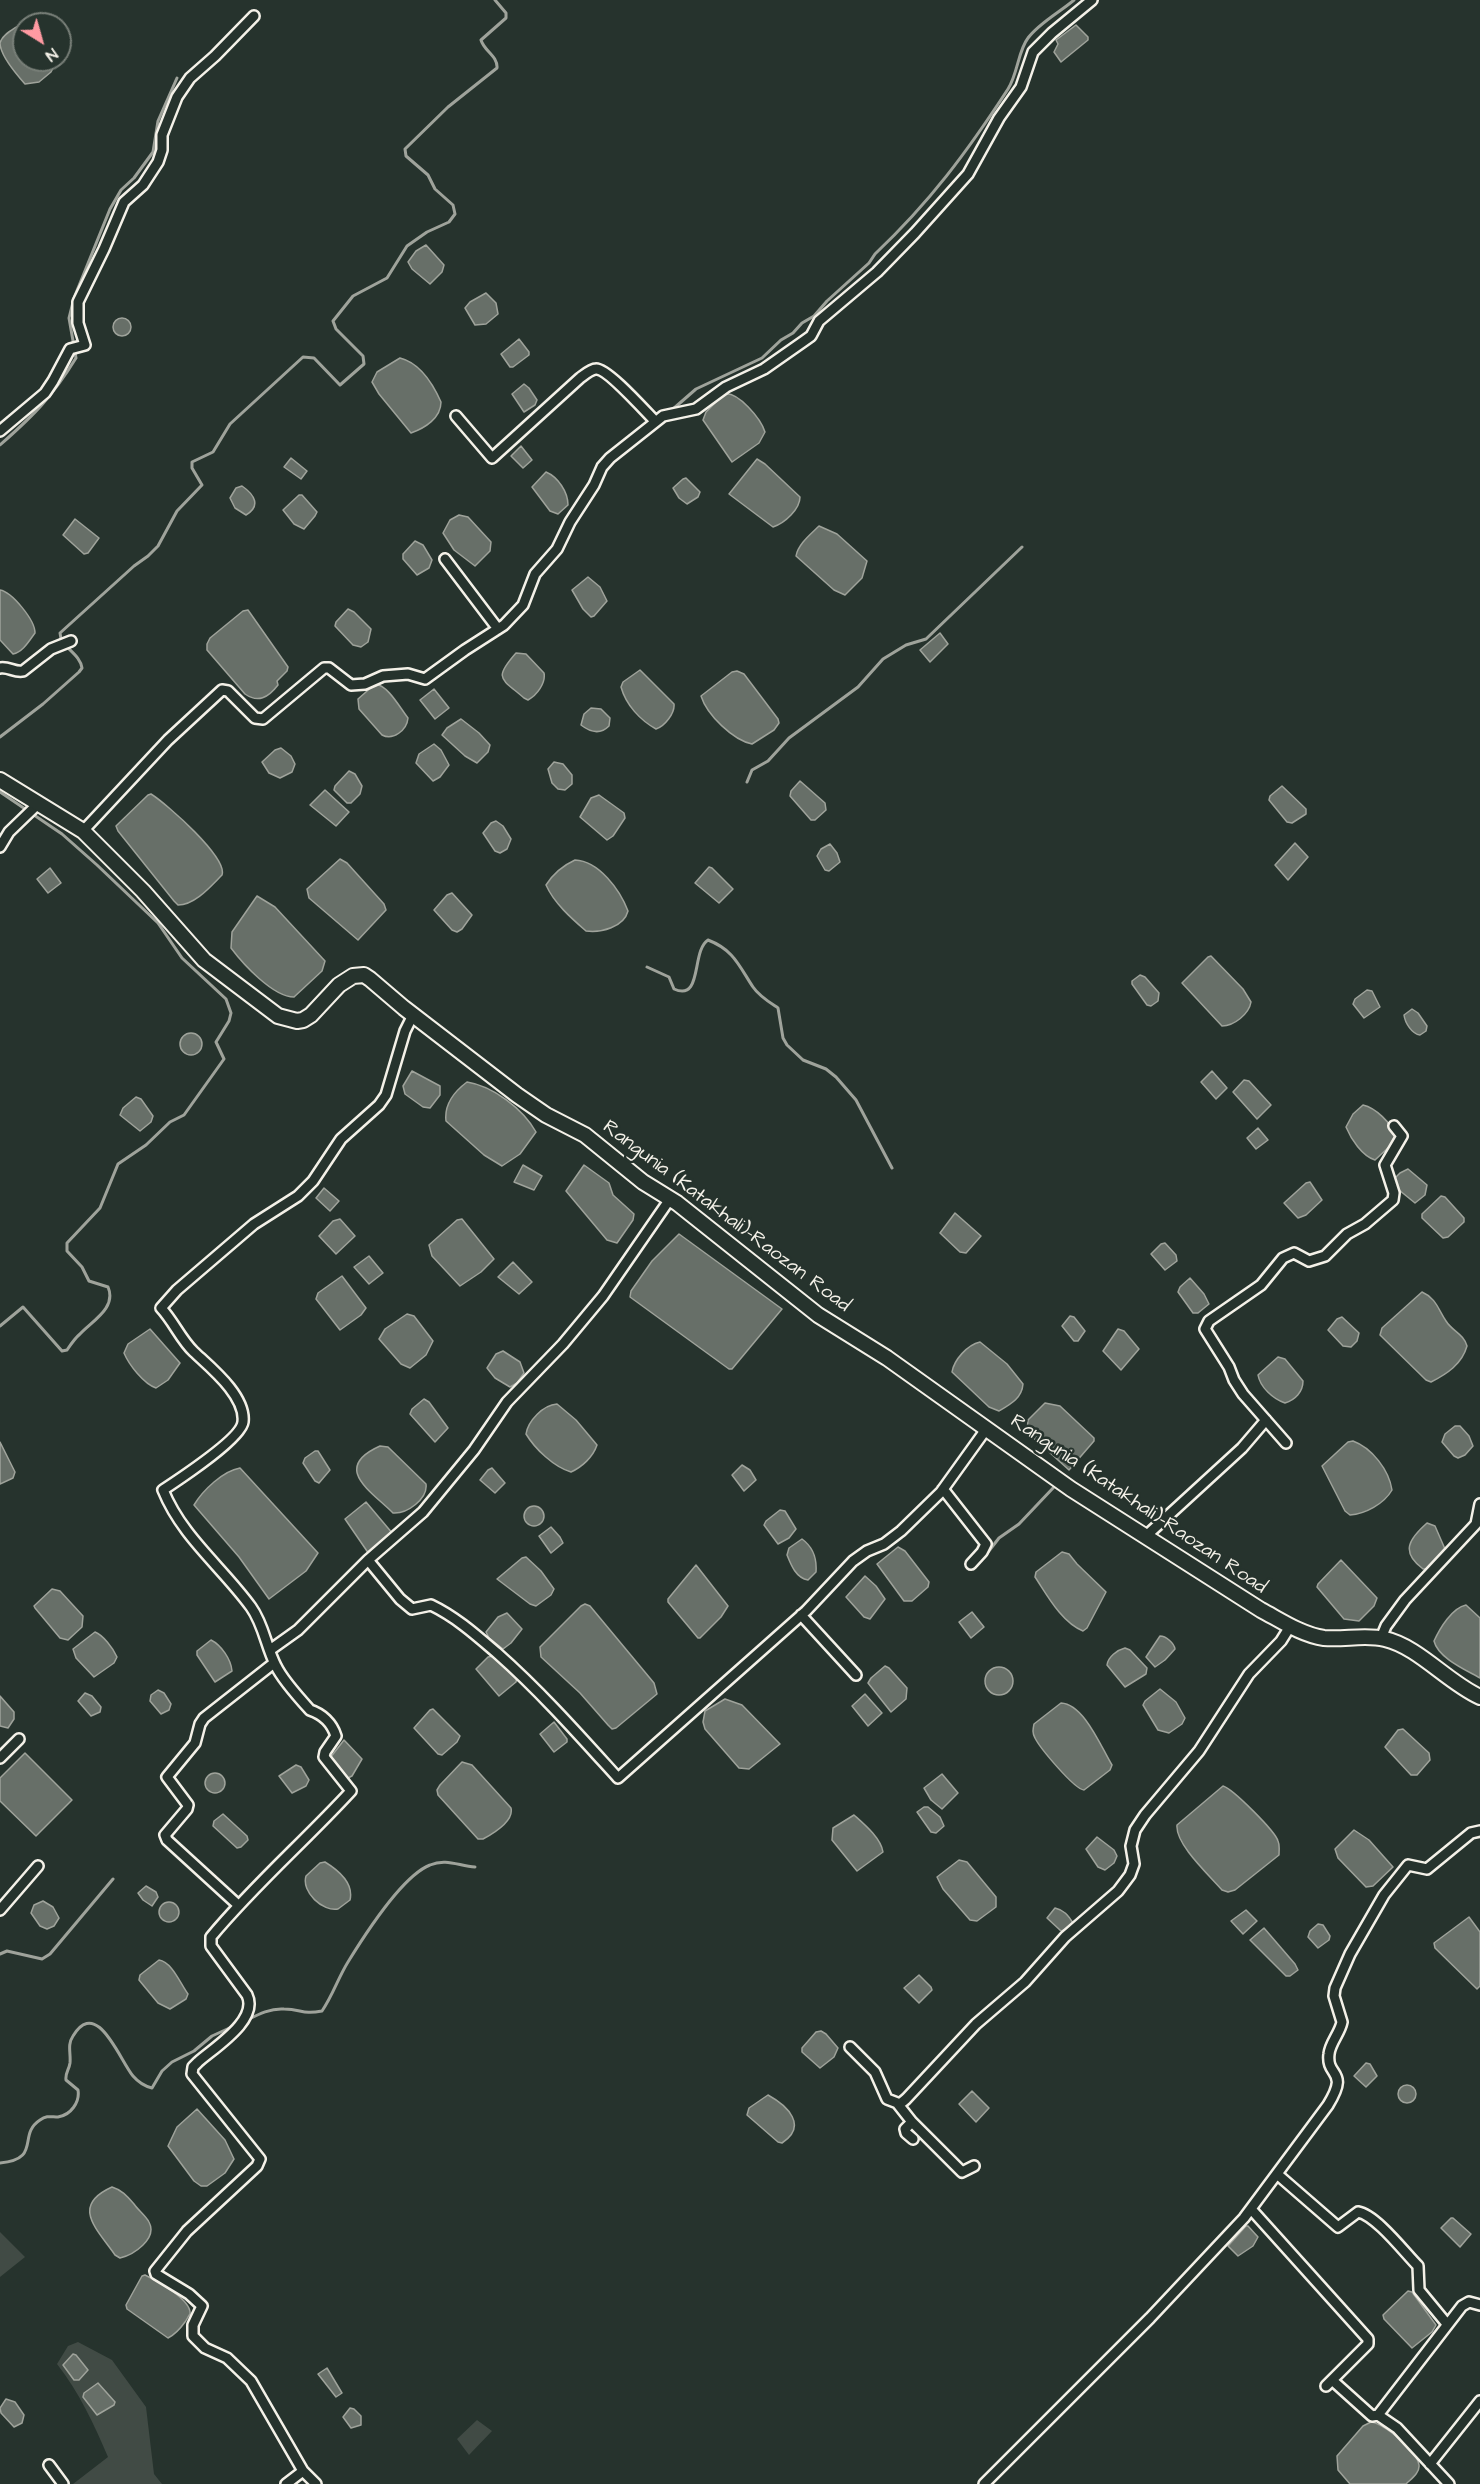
<!DOCTYPE html>
<html>
<head>
<meta charset="utf-8">
<style>
	body { margin:0 }
	#map { position:relative; width:1480px; height:2484px; overflow:hidden; background:#26332d; font-family:"Architects Daughter",sans-serif }
	canvas { display:block }
	.north { position:absolute; left:12px; top:12px; width:60px; height:60px; box-sizing:border-box; background:#26332d; border:2px solid #787f78; border-radius:50%; rotate:143deg; font-size:16px; font-weight:700; line-height:24px; text-align:center; color:#f4f1e8 }
	.north::after { content:''; display:block; margin:auto; width:21px; height:27px; background:#ff9aa2; clip-path:polygon(50% 0,100% 100%,50% 72%,0 100%) }
</style>
</head>
<body>
<div id="map">
<canvas width="1480" height="2484"></canvas>
<div class="north">N</div>
</div>
<script>
const c = document.querySelector('canvas').getContext('2d');
c.lineJoin = 'round';
function fillPath(path, color) { c.fillStyle = color; c.fill(path, 'evenodd'); }
function trace(path, color, width, dash) { c.strokeStyle = color; c.lineWidth = width; c.lineCap = dash ? 'butt' : 'round'; c.setLineDash(dash || []); c.stroke(path); }
function write(font, color, halo, rows, align = 'center') {
  c.font = font + ' "Architects Daughter",sans-serif'; c.lineWidth = 5; c.setLineDash([]); c.textBaseline = 'middle'; c.strokeStyle = halo; c.fillStyle = color; for (const [text, x, y, turn = 0] of rows) {
    c.save(); c.translate(x, y); c.rotate((+turn || 0) * Math.PI / 180); c.textAlign = isNaN(turn) ? turn : align; if (halo) c.strokeText(text, 0, 0); c.fillText(text, 0, 0); c.restore();
  }
}
const green = new Path2D(`
	M0 2232 25 2257 0 2277Z
	M78 2342 112 2360 146 2407 154 2474 162 2484H73L108 2457C94 2424 79 2392 57 2364L68 2346Z
	M477 2420 492 2431 469 2455 457 2439Z`);
const water = new Path2D(`
	M1076 25 1088 37V40L1061 62 1054 52 1058 44 1056 40Z
	M18 26H24V60H51L53 68 51 72 39 82 25 84C17 75 0 56 0 43 2 35 12 30 18 26Z
	M426 245 444 265 442 272 430 284 412 269 408 262 416 251Z
	M486 293 496 303 498 314 486 324 475 325 465 308 470 302Z
	M113 327a9 9 0 1 1 18 0a9 9 0 1 1-18 0Z
	M519 339 529 352V355L513 367H510L501 354Z
	M400 358C420 363 433 384 441 402 441 418 425 428 411 433L379 394 372 382 377 372Z
	M524 384 529 388 537 400 535 405 524 412 512 394Z
	M724 394C738 391 761 419 765 432L759 443 732 462 703 420 706 412Z
	M521 446 532 460 523 468 511 456Z
	M291 458 307 471 301 479 284 467Z
	M757 459 765 464 800 497C800 509 785 523 773 527L729 494Z
	M546 472C558 477 568 492 568 505L558 514 550 511 532 487Z
	M686 478 700 492 698 497 687 504 679 498 673 488 683 479Z
	M242 486C255 495 261 506 246 515L235 508 230 498 236 488Z
	M299 495H302L317 512 315 516 304 529 294 524 283 510Z
	M459 515 468 517 491 542 490 551 475 566 454 550 443 533 450 520Z
	M75 519 99 538 88 553 84 554 63 535Z
	M819 526 837 534 867 561 862 578 845 595 834 590 796 556C798 544 811 534 819 526Z
	M415 541 423 545 432 560 429 568 417 575 403 559V554Z
	M588 577 600 587 607 601 594 616 591 617 583 609 572 590Z
	M0 590C12 592 35 620 35 633 29 641 23 652 13 654L0 640Z
	M348 609 354 612 371 629 368 642 361 647 353 645 335 626 336 622Z
	M248 610 288 667 287 671 277 681 278 685C268 698 258 703 245 694L207 650V644L210 638 243 611Z
	M940 633 948 644 930 662 920 650Z
	M516 653 526 654 544 673C546 683 537 695 528 700L524 698C501 678 493 679 516 653Z
	M640 670 674 704C675 713 665 726 656 729 640 720 626 705 621 687L623 682Z
	M737 671 744 674 778 719 779 723 774 730 752 744C733 740 707 715 701 696L732 672Z
	M375 684C388 685 400 708 408 718 407 730 393 741 382 735L359 709 358 699Z
	M434 689 449 708 435 719 420 700Z
	M591 708 601 709 610 718 609 726C600 735 590 732 581 725L584 714Z
	M461 719 479 733 490 745 488 752 477 763 465 756 442 735 447 728Z
	M434 744 441 750 449 765 440 777 433 781 416 763 419 754Z
	M281 748 291 756 295 764 292 772 280 778 269 773 262 762 275 750Z
	M554 762 563 764 572 775V784L565 790 558 789 552 783 548 769Z
	M349 771 355 774 362 786 360 794 351 803H347L334 790 335 786Z
	M800 781 825 803 826 810 815 820H811L790 796 791 791Z
	M1282 786 1306 809V814L1292 823 1287 822 1269 800 1270 796Z
	M325 790 349 812 336 826 310 805Z
	M151 794C167 804 228 858 222 875 211 886 195 905 178 905L174 901 118 831 116 826 148 795Z
	M599 795 624 813 625 818 613 836 607 840 580 817 591 798Z
	M496 821 503 826 511 839 507 849 500 853 495 851 483 833 491 823Z
	M1295 843 1308 857 1288 880 1275 865Z
	M830 844 837 853 840 862 829 871 825 870 817 856 821 849Z
	M340 859 347 863 384 904 386 910 358 940 309 898 307 889Z
	M575 860C599 861 620 890 628 911 624 927 601 933 586 931 571 918 554 903 546 885 553 874 564 865 575 860Z
	M709 867 712 868 733 889 719 903 695 883Z
	M50 868 61 883 48 893 37 879Z
	M452 893 472 915 462 929 457 932 452 930 434 910 447 895Z
	M257 896 275 907 325 961 322 971 294 997C273 997 243 964 231 948L232 932Z
	M1211 956 1243 989 1251 1002C1249 1014 1234 1026 1222 1026L1182 983 1208 957Z
	M1140 975 1145 977 1159 993 1158 1001 1151 1006 1147 1005 1132 984V981Z
	M1367 990 1372 991 1380 1007 1364 1018 1353 1004 1355 999Z
	M1412 1009 1418 1013 1427 1026 1426 1031 1420 1035C1412 1034 1405 1023 1404 1015Z
	M180 1044a11 11 0 1 1 22 0a11 11 0 1 1-22 0Z
	M412 1071 440 1086V1095L430 1108 423 1107 405 1094 403 1086Z
	M1212 1071 1227 1088 1216 1099 1201 1082Z
	M1244 1080 1249 1081 1271 1105 1257 1119 1233 1092Z
	M467 1082C493 1086 523 1109 536 1132L520 1154 502 1166 484 1155 446 1121C444 1104 455 1091 467 1082Z
	M136 1097 141 1099 153 1116 151 1122 140 1131 120 1115 123 1108Z
	M1363 1105C1376 1108 1391 1123 1395 1135L1390 1146 1375 1160C1362 1156 1351 1139 1346 1127L1353 1114Z
	M1258 1128 1268 1140 1256 1149 1247 1138Z
	M523 1165 542 1176 534 1190 514 1182Z
	M584 1165 609 1183 613 1195 634 1214 633 1220 617 1243 607 1240 566 1191Z
	M1408 1169 1427 1185 1425 1195 1415 1203 1399 1190 1394 1179 1400 1173Z
	M1310 1182 1322 1200 1306 1215 1298 1218 1284 1203 1306 1183Z
	M324 1188 339 1201 330 1211 316 1198Z
	M1441 1196 1445 1197 1464 1218V1222L1448 1237 1443 1238 1422 1218V1214Z
	M955 1213 981 1236 966 1253 960 1252 940 1233Z
	M340 1219 355 1236 336 1254 319 1236 333 1221Z
	M462 1219 494 1259 481 1272 460 1286 432 1256 429 1245 457 1220Z
	M679 1234 782 1309 732 1369H729L630 1297 631 1291 652 1261Z
	M1165 1243 1176 1255 1177 1261 1165 1270 1151 1254 1161 1244Z
	M369 1256 383 1273 369 1284 354 1267Z
	M513 1262 532 1282 519 1294 498 1277Z
	M342 1276 366 1308 361 1315 340 1330 316 1299 318 1293Z
	M1190 1278 1204 1294 1209 1304 1198 1313H1193L1178 1292 1180 1287Z
	M1422 1292C1436 1298 1438 1309 1446 1321 1452 1331 1464 1334 1467 1346 1462 1364 1447 1374 1431 1382L1426 1380 1380 1335 1382 1328Z
	M407 1314 414 1316 433 1341 426 1355 410 1368 401 1364 379 1339 385 1329Z
	M1070 1316 1074 1317 1085 1331 1078 1341H1074L1062 1326Z
	M1342 1317 1359 1333 1357 1341 1351 1347 1343 1346 1328 1330 1337 1319Z
	M150 1329 180 1363 168 1380 156 1388C144 1384 129 1365 124 1353L128 1344Z
	M1118 1329 1124 1331 1139 1349 1121 1370 1103 1351Z
	M980 1342 1007 1364 1023 1384C1022 1398 1011 1404 999 1411L989 1407 952 1372C954 1360 967 1345 980 1342Z
	M503 1351 520 1362 524 1373 517 1383 510 1387 495 1378 487 1368 496 1354Z
	M1278 1357 1285 1359 1303 1381C1303 1392 1295 1400 1285 1403 1273 1399 1260 1387 1258 1375Z
	M424 1399 429 1402 448 1428 435 1442 410 1414 412 1409Z
	M1045 1403 1060 1406 1094 1438V1441L1069 1470 1027 1432 1028 1420Z
	M557 1404 576 1420 597 1445C593 1457 582 1467 571 1472 554 1467 535 1449 526 1434 528 1421 543 1405 557 1404Z
	M1455 1426H1460L1469 1436 1473 1446 1465 1455 1458 1458 1454 1456 1442 1442 1445 1434Z
	M1353 1441C1372 1448 1389 1470 1392 1490 1384 1504 1365 1514 1350 1515L1345 1511 1322 1466 1348 1442Z
	M0 1442 15 1472 13 1478 0 1484Z
	M380 1446 388 1447 426 1484C428 1499 407 1514 393 1513 371 1491 331 1468 380 1446Z
	M315 1451H318L330 1470 319 1483 315 1481 303 1463 305 1458Z
	M742 1465 750 1470 756 1480 744 1491 732 1475Z
	M240 1468 318 1553 306 1571 269 1599 239 1557 194 1505C203 1490 223 1471 240 1468Z
	M492 1468 505 1483 495 1493 480 1480 488 1470Z
	M366 1502 393 1534 369 1554 345 1519Z
	M524 1516a10 10 0 1 1 20 0a10 10 0 1 1-20 0Z
	M780 1510 785 1511 796 1529 789 1538 778 1544 764 1525 766 1521Z
	M1427 1523 1435 1526 1445 1549 1427 1569H1423C1400 1552 1409 1539 1427 1523Z
	M551 1527 560 1537 563 1543 551 1553 539 1536Z
	M802 1539C813 1547 817 1559 816 1572L808 1580C796 1578 791 1565 787 1555L789 1548Z
	M898 1547 905 1551 929 1582 928 1587 912 1601H904L877 1564Z
	M1062 1552 1069 1554 1077 1564 1106 1592 1087 1628 1083 1631C1062 1623 1047 1595 1035 1577L1036 1572Z
	M526 1557 541 1571 554 1589 551 1595 536 1606 530 1604 497 1579 522 1558Z
	M1341 1560 1377 1598 1374 1606 1359 1621 1344 1619 1317 1587 1318 1584Z
	M696 1565 728 1606 721 1617 700 1638H698L668 1602V1599Z
	M865 1576 876 1586 885 1599 870 1619 864 1617 846 1597Z
	M52 1589 60 1591 83 1616 82 1627 68 1640 60 1638 35 1608 34 1606Z
	M585 1604 590 1606 654 1683 657 1694 616 1728 612 1729 608 1725 580 1693 541 1657 540 1647 581 1606Z
	M1466 1605 1480 1618V1678C1466 1670 1438 1658 1434 1641 1440 1628 1452 1608 1466 1605Z
	M972 1612 984 1627 971 1638 959 1622Z
	M507 1613 522 1629 511 1643 503 1649 489 1638 486 1632 498 1617Z
	M95 1632C103 1635 113 1648 117 1657L114 1663 94 1677 76 1658 73 1649Z
	M1160 1636C1166 1636 1174 1643 1175 1649L1165 1660 1155 1667 1146 1657Z
	M211 1640C221 1645 231 1659 232 1671L215 1682 197 1655V1651Z
	M1125 1648 1130 1650 1147 1668 1146 1674 1125 1687 1107 1665C1108 1657 1117 1650 1125 1648Z
	M493 1656 517 1677 516 1682 499 1696 476 1669 488 1657Z
	M885 1666 889 1668 907 1688 906 1699 891 1712 868 1683 871 1678Z
	M985 1681a14 14 0 1 1 28 0a14 14 0 1 1-28 0Z
	M1160 1689 1176 1702 1185 1718 1182 1724 1169 1733 1158 1730 1143 1705 1145 1701Z
	M158 1690 164 1693 171 1704 169 1710 161 1714 150 1701 151 1695Z
	M85 1693 92 1696 101 1707 100 1712 91 1716 78 1701Z
	M865 1694 882 1713 868 1726 852 1706Z
	M0 1696 14 1712V1719L8 1728 0 1726Z
	M725 1699 742 1705 780 1744 749 1769 739 1768 705 1729 703 1722 705 1711Z
	M1061 1703C1084 1704 1101 1747 1112 1765L1110 1770 1084 1790C1074 1789 1040 1748 1035 1738 1032 1733 1033 1729 1034 1724Z
	M433 1709 460 1736 457 1742 442 1755 438 1754 414 1728 430 1710Z
	M554 1722 567 1739V1742L554 1752 540 1734Z
	M1403 1729 1429 1753 1430 1760 1417 1775H1411L1385 1747 1398 1730Z
	M344 1740 362 1759 352 1776 348 1778 330 1758Z
	M25 1753 72 1800 36 1836 0 1801V1778Z
	M462 1762 472 1765 511 1808C514 1821 494 1833 483 1839H478L438 1795 437 1790 440 1785Z
	M296 1765 301 1767 309 1780 306 1786 292 1793 279 1776Z
	M205 1783a10 10 0 1 1 20 0a10 10 0 1 1-20 0Z
	M942 1774 958 1793 942 1809 931 1800 924 1788Z
	M1223 1786C1233 1789 1275 1831 1278 1841 1280 1845 1279 1850 1279 1855L1235 1890 1228 1892 1222 1890C1209 1875 1175 1844 1177 1825Z
	M924 1807H928L940 1817 944 1826 936 1833 931 1832 917 1812Z
	M223 1814 247 1836 248 1840 241 1847 237 1848 213 1826 214 1821Z
	M854 1815C864 1824 881 1838 883 1852L857 1871 832 1840 833 1828Z
	M1354 1830 1369 1840 1393 1867 1373 1886 1366 1887 1338 1858 1335 1849Z
	M1097 1837 1114 1850 1117 1856 1114 1863 1105 1870 1098 1867 1086 1849Z
	M959 1860 967 1862 996 1897V1907L977 1921 970 1920 943 1889 937 1877Z
	M325 1862C338 1870 354 1883 350 1900L338 1909C323 1912 301 1892 306 1876L320 1863Z
	M146 1886 156 1892 158 1897 152 1906 143 1900 138 1893Z
	M43 1901 53 1907 59 1918 54 1926 47 1929 40 1926 31 1913 34 1905Z
	M159 1912a10 10 0 1 1 20 0a10 10 0 1 1-20 0Z
	M1055 1908C1064 1910 1068 1915 1073 1923L1067 1929 1061 1931 1047 1918Z
	M1246 1910 1257 1921 1243 1934 1231 1921Z
	M1469 1917 1480 1932V1986L1477 1989 1435 1948 1434 1943Z
	M1318 1924 1323 1925 1330 1936 1329 1940 1318 1948 1308 1937 1310 1931Z
	M1264 1928 1295 1964 1298 1970 1290 1976H1286L1250 1940Z
	M159 1960C172 1962 180 1983 188 1994L186 1999 170 2009 158 2003 139 1980 140 1975Z
	M919 1975 931 1987 932 1990 919 2003 904 1988Z
	M821 2031 826 2034 838 2048 834 2057 820 2068 802 2052V2048L816 2032Z
	M1366 2063 1370 2064 1377 2076 1366 2087 1354 2076Z
	M1398 2094a9 9 0 1 1 18 0a9 9 0 1 1-18 0Z
	M972 2091 989 2108 976 2122 959 2104Z
	M768 2095C788 2106 808 2126 782 2143L778 2142 747 2115 749 2108Z
	M197 2109 225 2140 234 2159 225 2173 207 2186H201L194 2181 168 2146 177 2127Z
	M112 2187C122 2190 127 2196 134 2204 138 2210 146 2216 149 2222 158 2239 133 2255 120 2258L115 2255C97 2229 70 2206 112 2187Z
	M1451 2218H1453L1471 2234 1460 2247 1441 2228Z
	M1246 2226H1248L1258 2237 1253 2246 1238 2256 1228 2246Z
	M145 2275C156 2280 192 2300 190 2314 189 2315 186 2321 185 2322 180 2329 176 2334 168 2338L127 2309 126 2305 142 2276Z
	M1408 2291 1412 2292 1436 2325 1432 2332 1412 2348 1384 2319 1383 2315Z
	M73 2354 76 2355 88 2370 79 2380H74L63 2365Z
	M327 2368 342 2393 336 2397 318 2374Z
	M98 2383 115 2402 114 2405 97 2415 83 2397 84 2393Z
	M6 2399 15 2402 24 2415 22 2423 14 2427 1 2413 0 2408Z
	M350 2408 354 2409 361 2416V2425L351 2428 343 2417Z
	M1371 2422C1384 2424 1417 2450 1419 2465 1420 2473 1411 2479 1406 2484H1350L1338 2470 1337 2456 1363 2426Z`);
const stream = new Path2D(`
	M673 409 696 389 762 358 781 340 793 333 802 323 814 316 827 301 869 263 875 254C930 202 967 152 1008 89 1018 73 1018 51 1028 38 1039 23 1060 12 1074 0
	M0 445C34 415 52 397 76 358L69 318 74 298 110 209 121 190 134 178 153 152 158 121 177 78
	M0 737 43 704 79 672 82 668C80 653 60 647 60 633L134 566 148 556 158 546 177 511 202 485 192 468V462L213 452 230 424 303 357 314 358 340 385 364 364 363 356 336 329 333 321 353 296 387 278 407 246 427 232 449 222 455 214 453 205 435 189 428 175 406 156 405 149 448 107 497 68C498 56 484 51 481 40L506 18V13L495 0
	M747 782 752 770 768 761 789 738 858 687 883 659 906 645 926 639 1022 547
	M0 792 62 834 97 865 158 923 182 958 226 999 231 1013 229 1021 216 1042 224 1059 184 1115 170 1122 146 1145 118 1164 100 1208 67 1243V1251L82 1267 89 1281 108 1287C117 1308 92 1321 80 1334 75 1338 71 1344 67 1350L62 1351 23 1307 0 1326
	M647 967 669 977 674 989C703 1002 691 951 708 940 734 950 739 966 753 987 759 996 769 1002 778 1008L783 1038 787 1045 803 1060 826 1069 836 1077 856 1100 892 1168
	M985 1556 999 1538 1019 1524 1054 1487
	M0 1954 7 1951 42 1959 50 1954 113 1879
	M247 2020C259 2014 271 2008 284 2009 302 2009 302 2015 322 2011 333 1995 338 1978 348 1962 364 1936 402 1876 430 1865 446 1858 459 1866 475 1867
	M0 2163C42 2159 17 2135 40 2120 47 2115 51 2117 58 2117 71 2115 80 2102 78 2090L66 2080C65 2073 69 2070 70 2063 71 2053 67 2045 73 2036 97 1996 120 2061 133 2076 139 2083 144 2086 152 2088L162 2071 172 2062 194 2051 212 2036 236 2025`);
const minor = new Path2D(`
	M456 416 492 458 580 378C584 375 591 369 596 369 607 368 646 412 655 421
	M0 431 45 393 53 381 70 349 85 345 78 323V302L104 249 124 202 143 185 158 162 162 150V135L177 97 190 78 215 56 254 16
	M445 559 498 629
	M0 668C8 666 15 673 23 671L51 649 71 641
	M83 831 168 740 222 690 228 691 255 718 263 719 324 668H329L351 685 365 684 383 676 408 674 425 679 465 650 504 625 523 605 535 574 557 549 570 522 594 485 602 467 610 458 663 416 696 409 726 387 764 369 804 341 811 336 819 321 877 272 915 233 968 174 999 118 1021 87 1033 52 1052 33 1092 0
	M0 847 9 832 39 803
	M1286 1443 1243 1394 1234 1380 1229 1367 1205 1329 1209 1321 1261 1285 1283 1258 1294 1253 1309 1261 1325 1256 1347 1234 1365 1224 1393 1200 1394 1193 1385 1165 1402 1136 1394 1126
	M943 1489 986 1544 982 1552 971 1564
	M1146 1536 1242 1448 1266 1420
	M368 1560 400 1599 412 1609 431 1605C456 1617 476 1635 497 1653 541 1692 579 1735 618 1778L806 1611 853 1561 867 1551 884 1544 901 1531 941 1492 987 1428
	M801 1615 856 1675
	M1381 1638 1386 1626 1405 1600 1476 1524 1480 1504
	M270 1650 298 1630 368 1560 423 1512 474 1450 507 1402 563 1344 603 1296 670 1199
	M0 1758 19 1739
	M237 1904 167 1840 165 1835 187 1809 188 1805 167 1777 195 1743 200 1724 204 1718 274 1663
	M0 1910 38 1866
	M850 2047 875 2072 887 2099 900 2104 906 2099 976 2024 1025 1982 1065 1937 1118 1891 1130 1875 1134 1864 1131 1846 1135 1830 1145 1815 1199 1751 1249 1674 1281 1641 1291 1625
	M897 2103 912 2122 962 2172 974 2166
	M912 2122 905 2129 906 2133 913 2139
	M1277 2174 1338 2227 1358 2212C1376 2215 1405 2253 1418 2266L1419 2290 1447 2324
	M1251 2209 1368 2339V2344L1326 2386
	M1332 2380 1372 2416 1378 2415 1397 2428 1449 2484
	M1378 2415 1462 2306 1469 2302 1480 2305
	M1430 2464 1480 2401
	M49 2465 63 2484
	M286 2484 303 2471
	M316 2484 303 2471 251 2381 227 2358 205 2348 193 2336V2325L202 2306 189 2294 156 2274 155 2271 187 2231 257 2166 260 2159 192 2074 193 2067 198 2062C215 2047 259 2020 247 1995L211 1946V1937C254 1885 305 1841 351 1791L324 1757 325 1752 336 1736C332 1723 322 1714 310 1710 300 1699 282 1679 276 1666 266 1647 264 1625 251 1607 222 1567 182 1537 163 1490 178 1480 241 1439 243 1422 246 1396 211 1368 194 1352 181 1340 174 1322 161 1308L177 1290 254 1224 298 1196 313 1181 341 1139 379 1105 386 1095 405 1031 413 1015
	M984 2484 1150 2318 1244 2218 1328 2105C1350 2069 1326 2078 1329 2054 1330 2043 1340 2033 1342 2022L1334 1996 1335 1988 1350 1954 1384 1895 1408 1865 1427 1869 1471 1833 1480 1831`);
const secondary = new Path2D(`
	M0 780 83 831 143 891 204 960 278 1016 297 1021 303 1020 311 1015 339 985 353 976 364 975 370 979 404 1008 517 1095 546 1115 585 1135 643 1182 677 1203 818 1315 887 1358 1071 1489 1261 1610C1280 1620 1302 1635 1324 1638 1344 1640 1365 1634 1385 1639 1419 1647 1447 1682 1480 1697`);
const streetNames = [
	["Rangunia (Katakhali)-Raozan Road",726,1217,37],
	["Rangunia (Katakhali)-Raozan Road",1138,1505,34]
];
fillPath(green, '#414b45');
fillPath(water, '#676f68');
trace(water, '#9fa39b', 1.5);
trace(stream, '#9fa39b', 3);
trace(minor, '#f4f1e8', 14);
trace(secondary, '#f4f1e8', 18);
trace(minor, '#26332d', 9);
trace(secondary, '#26332d', 14);
write('20px', '#f4f1e8', '#26332d', streetNames);
</script>
</body>
</html>
